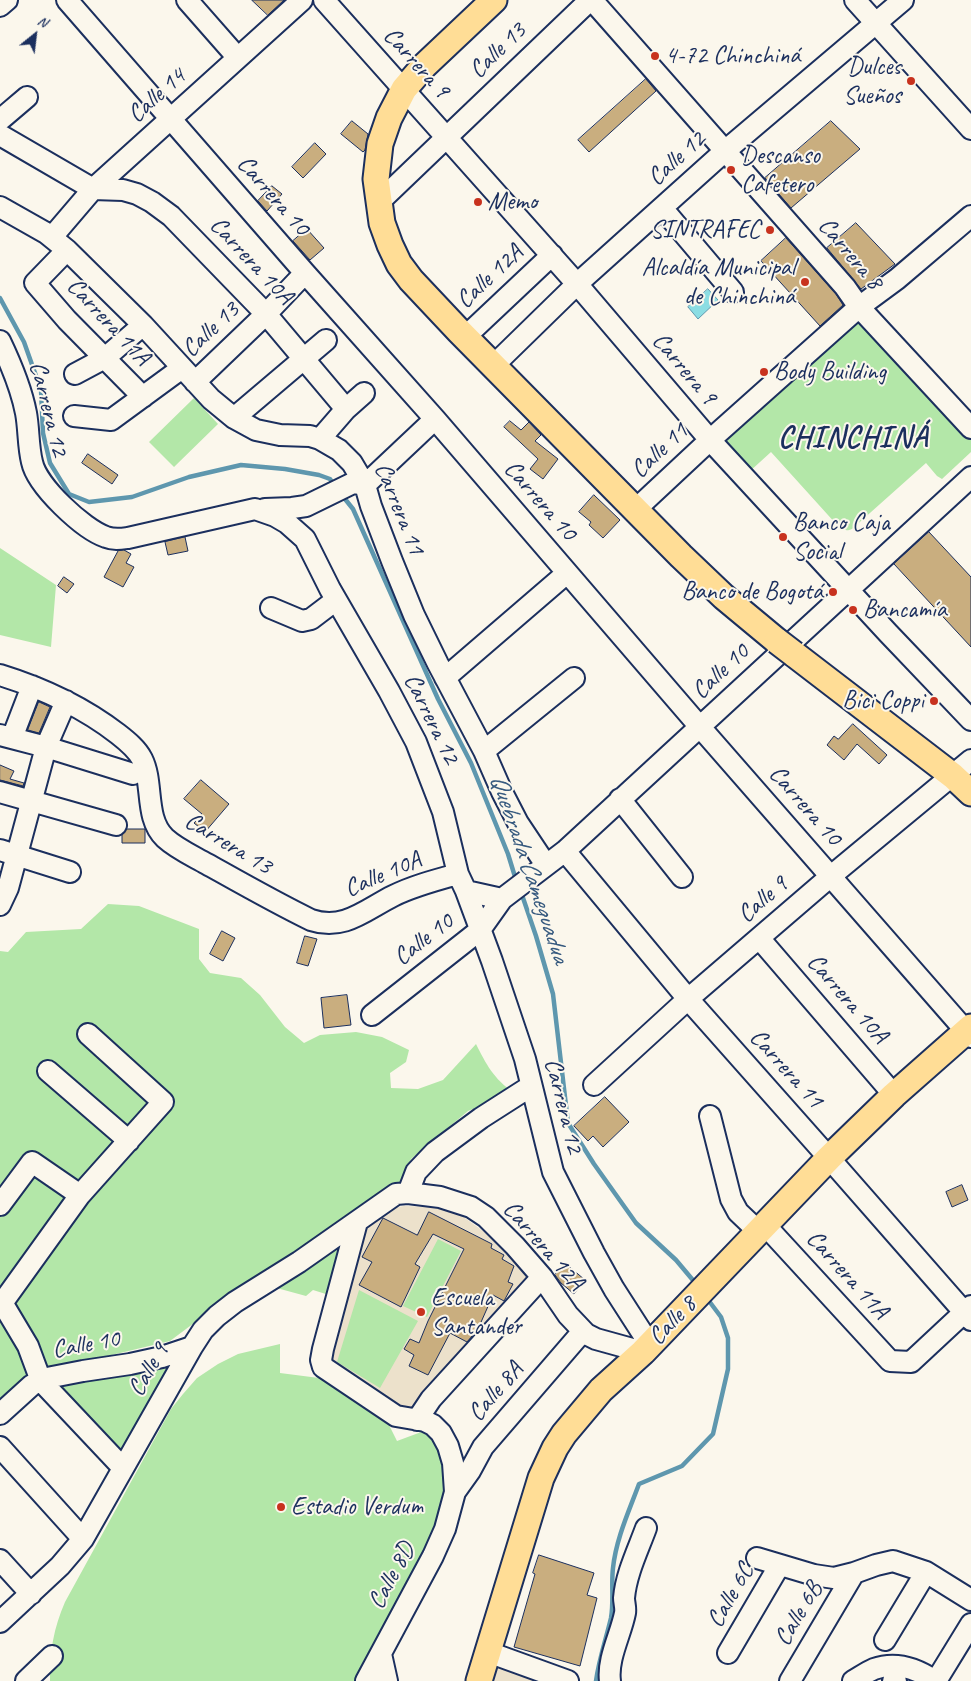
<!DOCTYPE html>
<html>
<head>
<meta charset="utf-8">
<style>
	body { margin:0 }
	#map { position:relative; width:971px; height:1681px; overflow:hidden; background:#fbf7ec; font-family:Caveat,sans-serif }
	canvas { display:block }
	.north { position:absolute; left:10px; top:10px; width:50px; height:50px; -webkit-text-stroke:4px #fbf7ec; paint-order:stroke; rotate:29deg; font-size:14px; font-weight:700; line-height:20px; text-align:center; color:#1b2f5e }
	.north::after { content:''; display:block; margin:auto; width:18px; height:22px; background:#1b2f5e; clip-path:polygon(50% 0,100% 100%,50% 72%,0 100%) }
</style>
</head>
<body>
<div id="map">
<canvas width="971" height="1681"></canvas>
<div class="north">N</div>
</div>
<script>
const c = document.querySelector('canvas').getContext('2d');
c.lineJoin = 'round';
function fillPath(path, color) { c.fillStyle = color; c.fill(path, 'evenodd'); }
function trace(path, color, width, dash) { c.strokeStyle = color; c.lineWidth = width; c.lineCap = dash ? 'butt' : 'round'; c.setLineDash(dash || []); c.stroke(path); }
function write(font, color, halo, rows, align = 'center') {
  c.font = font + ' Caveat,sans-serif'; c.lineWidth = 4; c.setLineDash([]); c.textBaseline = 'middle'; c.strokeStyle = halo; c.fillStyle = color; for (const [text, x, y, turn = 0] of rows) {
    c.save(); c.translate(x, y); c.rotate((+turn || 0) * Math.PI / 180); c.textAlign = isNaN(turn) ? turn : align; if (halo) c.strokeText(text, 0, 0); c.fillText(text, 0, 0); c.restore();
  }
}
const built = new Path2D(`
	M404 1206 435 1207 461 1215 487 1234 532 1279 424 1401 408 1412 327 1359 363 1227 387 1209Z
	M487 1660 558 1681H481Z`);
const green = new Path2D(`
	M860 318 969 434 971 438V452L942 479 937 476 926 463 852 529C845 532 842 529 837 525L771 452 749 472 723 445V436L751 407 760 410 782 390 780 379Z
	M194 398 218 424 174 467 149 442Z
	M0 548 56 585 51 647 0 635Z
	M108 904 139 906 199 929V959L210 973 241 978 260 995 285 1027 304 1043 320 1035 356 1032 382 1037 409 1050 406 1062 390 1073 391 1088 418 1089 443 1080 476 1044C486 1064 494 1079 513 1092L468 1111 411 1159 403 1187 202 1317 170 1341 41 1372 0 1404V951L8 952 26 932 81 929Z
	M345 1238 329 1295 313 1290 306 1296 273 1287Z
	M438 1239 461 1251 427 1317 403 1306Z
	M359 1290 418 1321 380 1388 337 1362Z
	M280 1344V1373L319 1378 337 1385 385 1417 397 1441 432 1428 439 1442 446 1477 444 1517 356 1681H50C49 1653 54 1627 65 1602L171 1409 183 1394 197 1378 218 1364 238 1354Z
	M174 1362 124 1456 57 1384Z`);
const water = new Path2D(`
	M708 289 718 300 698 319 688 307Z`);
const stream = new Path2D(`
	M0 298 24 342 41 390 43 433 50 463 69 494 89 502 132 497 189 477 241 465 285 469 319 475 330 479 335 486
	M341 494 353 509 438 699 471 763 508 854 516 880
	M521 892 536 936 553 994 568 1123 594 1164 636 1223 676 1260 697 1285
	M596 1681C599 1659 606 1639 611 1618 614 1601 611 1584 613 1568 616 1539 629 1511 639 1484L682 1466 713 1434 728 1369V1338L721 1317 706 1297`);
const building = new Path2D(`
	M252 0H284L268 15Z
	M646 79 656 91 589 152 578 140Z
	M352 121 368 134 365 150 363 152 341 134Z
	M831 121 860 149 791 208 765 178Z
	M315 143 326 154 303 178 292 167Z
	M272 186 282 194 267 211 258 201Z
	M856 223 895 264 861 289 827 248Z
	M307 229 324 248 310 260 293 241Z
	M786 238 836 294 843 305 820 326 761 261Z
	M510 421 521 430 529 422 541 435 535 441 558 459 543 479 530 469 538 459 504 427Z
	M88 454 118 475 112 484 82 463Z
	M594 495 620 520 603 538 589 525 591 522 579 512Z
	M929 532 971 577V647L894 564Z
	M185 537 188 551 168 555 165 542Z
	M124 550 131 554 126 563 134 567 123 587 104 577 118 551Z
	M64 577 74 584 67 593 58 586Z
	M39 702 50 707 39 733 28 730Z
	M853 724 887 755 879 764 857 744 844 760 827 745 834 736 838 739Z
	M0 765 14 771 10 779 24 783 23 786 0 780Z
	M201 780 229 804 205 832 194 823 202 814 184 799Z
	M127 829H145V843H122V835Z
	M222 931 235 938 223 961 210 954Z
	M305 936 317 939 308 966 297 963Z
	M347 995 351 1025 324 1028 321 998Z
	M605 1097 629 1122 603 1147 593 1136 588 1141 574 1126Z
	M962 1185 968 1200 952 1207 946 1192Z
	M429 1212 492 1244 491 1248 504 1255 502 1259 514 1266 508 1282 513 1284 504 1301 493 1295 478 1329 467 1342 450 1333 428 1375 409 1366 414 1355 404 1349 410 1339 419 1343 428 1321 464 1249 433 1234 415 1264 420 1267 401 1307 359 1285 372 1262 362 1257 383 1218 417 1235Z
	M565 1263 585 1280 574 1294 561 1283 555 1275Z
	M539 1555 594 1573 587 1595 597 1598 580 1666 514 1647 535 1574 533 1573Z`);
const minor = new Path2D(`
	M67 0 305 273 435 419 700 727 971 1037
	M187 0 238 58
	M324 0 577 284 710 440 888 633 971 720
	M592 0 845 287 859 307 971 428
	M855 0 971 129
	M0 6 7 0
	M0 120 27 97
	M0 135 93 189
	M93 189 123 190 137 194 152 202 171 216 266 314 346 409
	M378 203 590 0
	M0 207 46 233 67 250 143 325 211 399 234 418 256 430 280 435 310 436 320 439 339 450 352 463 365 485 371 506 392 561 414 615 438 664 484 751 502 792 518 823 546 865
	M662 208 733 292
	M52 237 93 189 302 0
	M67 250 35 283 67 320 143 397
	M465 337 552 255
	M0 341C11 364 21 387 26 413 29 429 28 446 32 462 37 486 83 529 106 537 114 540 120 539 128 538L255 509 275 516 287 523 305 539 330 589 389 691 416 742 443 812 458 874 466 891 492 961 525 1059 553 1172 594 1253 614 1289 650 1345
	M493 366 577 284 725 151 903 0
	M75 374 105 358 143 325
	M195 382 266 314 305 273
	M74 416 111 420 182 368
	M234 418 326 340
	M320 439 346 409 364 393
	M265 509 292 508 306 506 353 483 365 485 435 419
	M635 510 710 440 859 307 897 279 971 216
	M271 608 302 621 311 619 336 600
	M0 675C42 688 83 707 118 734 127 741 137 749 142 759 154 783 144 818 165 838 177 849 193 856 207 864 241 883 276 903 311 920 344 931 365 910 393 896 413 886 436 880 458 874
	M445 678 567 573
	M0 735 46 747 133 774
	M12 738 32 686
	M484 751 574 678
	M0 792 116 825
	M620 799 682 877
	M0 850 70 872
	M565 851 688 999 829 1158 971 1320
	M466 891 502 899 565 851 971 477
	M0 905 8 888 46 747 66 701
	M759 938 894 1095
	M372 1015 480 930 502 899
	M48 1071 129 1141
	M594 1085 688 999 831 876 971 760
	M710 1116 731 1199 738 1212 759 1232
	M408 1193 416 1172 435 1152 481 1118 531 1086
	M0 1205 32 1162 80 1195 163 1102 88 1034
	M357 1222 323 1349 321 1360 323 1367 396 1416 425 1421 433 1425 441 1433 448 1446 453 1463 455 1492 445 1529 433 1556 366 1681
	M765 1225 890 1361 911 1362 971 1306
	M0 1299 28 1346 41 1381 123 1468
	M3 1302 80 1195
	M0 1414 32 1385 47 1378 83 1371 130 1364 162 1357 192 1347
	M417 1420 431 1399 542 1277
	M0 1447 83 1539
	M455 1492 470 1471 483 1447 583 1331
	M757 1558 814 1575 834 1578 854 1573 876 1565 893 1561 926 1572 971 1600
	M0 1560 31 1594
	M0 1622 60 1566 83 1539 192 1347 203 1330 217 1316 235 1302 299 1262 396 1194 408 1193 440 1197 471 1207 486 1217 515 1246 542 1277 568 1315 586 1334 596 1339 643 1352
	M885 1640 926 1572
	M488 1652 568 1681
	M728 1653 779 1566
	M381 1654 387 1681
	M26 1681 52 1656
	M610 1681C607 1659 621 1634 625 1613 626 1608 624 1603 624 1598 626 1574 638 1550 646 1528
	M790 1681 854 1573
	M853 1681C860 1677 867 1672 874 1669 896 1661 916 1668 935 1681
	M893 1681H896
	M936 1681 971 1624`);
const major = new Path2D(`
	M494 0 424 66 404 89 389 118 380 144 376 179 382 223 390 245 399 264 411 280 459 331 681 556 724 597 777 641
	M794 654 953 776 971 793
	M479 1681 541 1478 555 1448 564 1434 601 1390 643 1352 829 1158 894 1095 971 1027`);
const majorBridge = new Path2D(`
	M777 641 794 654`);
const markers = [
	[655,56,5,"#c8321e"],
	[911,81,5,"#c8321e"],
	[731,170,5,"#c8321e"],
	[478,202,5,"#c8321e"],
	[770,230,5,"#c8321e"],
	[805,282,5,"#c8321e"],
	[764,372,5,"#c8321e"],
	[783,537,5,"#c8321e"],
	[833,592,5,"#c8321e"],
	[853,610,5,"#c8321e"],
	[934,701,5,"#c8321e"],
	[421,1312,5,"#c8321e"],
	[281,1507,5,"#c8321e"]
];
const streetNames = [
	["Calle 13",498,51,-44],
	["Carrera 9",416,63,48],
	["Calle 14",157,96,-42],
	["Calle 12",677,159,-42],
	["Carrera 10",273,196,49],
	["Carrera 8",850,254,50],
	["Carrera 10A",251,261,47],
	["Calle 12A",490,277,-43],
	["Carrera 11A",108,322,47],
	["Calle 13",211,330,-43],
	["Carrera 9",684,369,50],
	["Carrera 12",48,409,76],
	["Calle 11",660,451,-43],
	["Carrera 10",540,501,49],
	["Carrera 11",399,509,68],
	["Calle 10",721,672,-43],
	["Carrera 12",431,719,64],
	["Carrera 10",805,806,49],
	["Carrera 13",228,844,31],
	["Calle 10A",383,875,-23],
	["Calle 9",763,900,-41],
	["Calle 10",424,940,-38],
	["Carrera 10A",847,999,49],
	["Carrera 11",786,1069,48],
	["Carrera 12",563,1106,76],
	["Carrera 12A",543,1246,49],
	["Carrera 11A",847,1275,48],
	["Calle 8",673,1321,-46],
	["Calle 10",86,1345,-10],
	["Calle 9",149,1370,-60],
	["Calle 8A",496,1392,-49],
	["Calle 8D",392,1576,-62],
	["Calle 6C",731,1596,-60],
	["Calle 6B",799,1614,-59]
];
const poiNames = [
	["4-72 Chinchiná",665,56],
	["Dulces",901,67,"right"],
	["Sueños",901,96,"right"],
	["Descanso",741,156],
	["Cafetero",741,185],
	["Memo",488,202],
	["SINTRAFEC",760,230,"right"],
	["Alcaldía Municipal",795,268,"right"],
	["de Chinchiná",795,297,"right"],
	["Body Building",774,372],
	["Banco Caja",793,523],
	["Social",793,552],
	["Banco de Bogotá",823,592,"right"],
	["Bancamía",863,610],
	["Bici Coppi",924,701,"right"],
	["Escuela",431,1298],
	["Santander",431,1327],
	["Estadio Verdum",291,1507]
];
const waterNames = [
	["Quebrada Cameguadua",529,869,71]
];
const districtNames = [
	["CHINCHINÁ",853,439]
];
fillPath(built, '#ece1cb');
fillPath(green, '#b3e7a8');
fillPath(water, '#8bdde3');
trace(water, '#5e97ae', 1);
trace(stream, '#5e97ae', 4.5);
fillPath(building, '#c9ae7f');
trace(building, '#1b2f5e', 1);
trace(minor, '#1b2f5e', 24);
trace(major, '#1b2f5e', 29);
trace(minor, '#fbf7ec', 20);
trace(major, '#ffdd96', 25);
trace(majorBridge, '#1b2f5e', 29, []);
trace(majorBridge, '#ffdd96', 25);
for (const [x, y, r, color] of markers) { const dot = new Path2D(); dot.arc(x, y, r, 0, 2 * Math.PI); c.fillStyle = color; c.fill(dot); trace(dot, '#fbf7ec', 2); }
write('25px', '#1b2f5e', '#fbf7ec', streetNames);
write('25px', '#1b2f5e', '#fbf7ec', poiNames, 'left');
write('italic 26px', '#375a7f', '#fbf7ec', waterNames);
c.letterSpacing = '1px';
write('bold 30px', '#1b2f5e', '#fbf7ec', districtNames);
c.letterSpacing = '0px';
</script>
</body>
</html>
